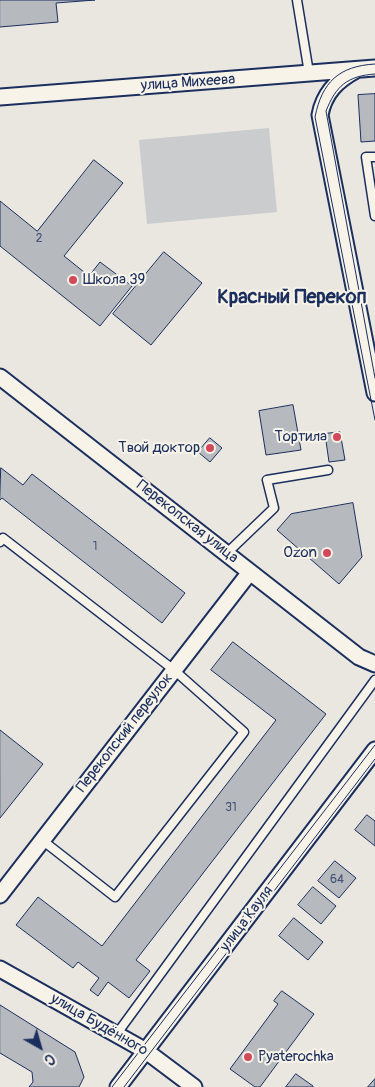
<!DOCTYPE html>
<html>
<head>
<meta charset="utf-8">
<style>
	body { margin:0 }
	#map { position:relative; width:375px; height:1087px; overflow:hidden; background:#eae7e0; font-family:Pangolin,sans-serif }
	canvas { display:block }
	.north { position:absolute; left:15px; top:1022px; width:50px; height:50px; -webkit-text-stroke:4px #f7f3e8; paint-order:stroke; rotate:142deg; font-size:14px; font-weight:700; line-height:20px; text-align:center; color:#1b2f5e }
	.north::after { content:''; display:block; margin:auto; width:18px; height:22px; background:#1b2f5e; clip-path:polygon(50% 0,100% 100%,50% 72%,0 100%) }
</style>
</head>
<body>
<div id="map">
<canvas width="375" height="1087"></canvas>
<div class="north">С</div>
</div>
<script>
const c = document.querySelector('canvas').getContext('2d');
c.lineJoin = 'round';
function fillPath(path, color) { c.fillStyle = color; c.fill(path, 'evenodd'); }
function trace(path, color, width, dash) { c.strokeStyle = color; c.lineWidth = width; c.lineCap = dash ? 'butt' : 'round'; c.setLineDash(dash || []); c.stroke(path); }
function write(font, color, halo, rows, align = 'center') {
  c.font = font + ' Pangolin,sans-serif'; c.lineWidth = 4; c.setLineDash([]); c.textBaseline = 'middle'; c.strokeStyle = halo; c.fillStyle = color; for (const [text, x, y, turn = 0] of rows) {
    c.save(); c.translate(x, y); c.rotate((+turn || 0) * Math.PI / 180); c.textAlign = isNaN(turn) ? turn : align; if (halo) c.strokeText(text, 0, 0); c.fillText(text, 0, 0); c.restore();
  }
}
const green = new Path2D(`
	M269 128 277 212 147 224 139 140Z`);
const building = new Path2D(`
	M0 0H95L56 3 58 22 0 27Z
	M375 94V141L361 142 358 95Z
	M94 160 123 183 64 256 89 276 100 262 132 286 100 326 0 246V201L37 231Z
	M164 252 202 283 151 345 113 314Z
	M293 405 301 450 266 455 259 411Z
	M340 432 345 460 329 462 325 434Z
	M210 438 222 448 210 462 198 452Z
	M1 468 23 485 32 474 185 593 162 623 2 498 0 500Z
	M353 503 362 557 339 584 277 530 291 514Z
	M233 642 326 714 136 960 150 971 129 998 108 982 98 996 90 990 99 978 78 962 73 968 16 925 38 897 102 946 276 720 211 670Z
	M0 730 43 764 0 818Z
	M367 815 375 821V846L355 830Z
	M335 861 356 878 339 898 318 881Z
	M313 887 336 906 321 924 298 905Z
	M294 918 323 942 308 960 279 936Z
	M282 991 314 1014 260 1087H255L230 1069 278 1004 274 1001Z
	M0 1005 75 1052 84 1077 79 1087H29L33 1082 32 1072 0 1053Z
	M296 1074 313 1086V1087H286Z
	M375 1079V1087H368Z`);
const service = new Path2D(`
	M297 0 309 73
	M375 157H366L375 216
	M0 542 3 538 174 670 244 732 115 897 42 840
	M227 553 274 508 267 480 328 470
	M116 1035 375 680`);
const minor = new Path2D(`
	M356 70C337 80 324 93 320 115L375 393
	M0 97 375 68
	M0 377 359 657 375 664
	M0 895 250 572
	M0 969 146 1051 194 1087
	M118 1087 375 750`);
const tram = new Path2D(`
	M375 64C339 66 322 82 315 117L375 420
	M375 74C347 76 336 86 326 111L375 378
	M112 1087 375 745
	M124 1087 375 759`);
const markers = [
	[73,280,5,"#d1495b"],
	[337,437,5,"#d1495b"],
	[210,448,5,"#d1495b"],
	[327,553,5,"#d1495b"],
	[248,1057,5,"#d1495b"]
];
const numberNames = [
	["2",39,239],
	["1",95,547],
	["31",231,808],
	["64",337,880]
];
const streetNames = [
	["улица Михеева",188,83,-4],
	["Перекопская улица",187,522,38],
	["Перекопский переулок",125,733,-52],
	["улица Кауля",247,919,-53],
	["улица Будённого",99,1025,30]
];
const poiNames = [
	["Школа 39",83,280,"left"],
	["Тортила",327,437],
	["Твой доктор",200,448],
	["Ozon",317,553],
	["Pyaterochka",258,1057,"left"]
];
const districtNames = [
	["Красный Перекоп",292,298]
];
fillPath(green, '#cbcccd');
fillPath(building, '#b6babf');
trace(building, '#1b2f5e', 1);
trace(service, '#1b2f5e', 11);
trace(minor, '#1b2f5e', 19);
trace(service, '#f7f3e8', 8);
trace(minor, '#f7f3e8', 15);
trace(tram, '#1b2f5e', 1);
for (const [x, y, r, color] of markers) { const dot = new Path2D(); dot.arc(x, y, r, 0, 2 * Math.PI); c.fillStyle = color; c.fill(dot); trace(dot, '#f7f3e8', 2); }
write('12px', '#425276', null, numberNames);
write('15px', '#1b2f5e', '#f7f3e8', streetNames);
write('15px', '#1b2f5e', '#f7f3e8', poiNames, 'right');
write('bold 20px', '#1b2f5e', '#f7f3e8', districtNames);
</script>
</body>
</html>
